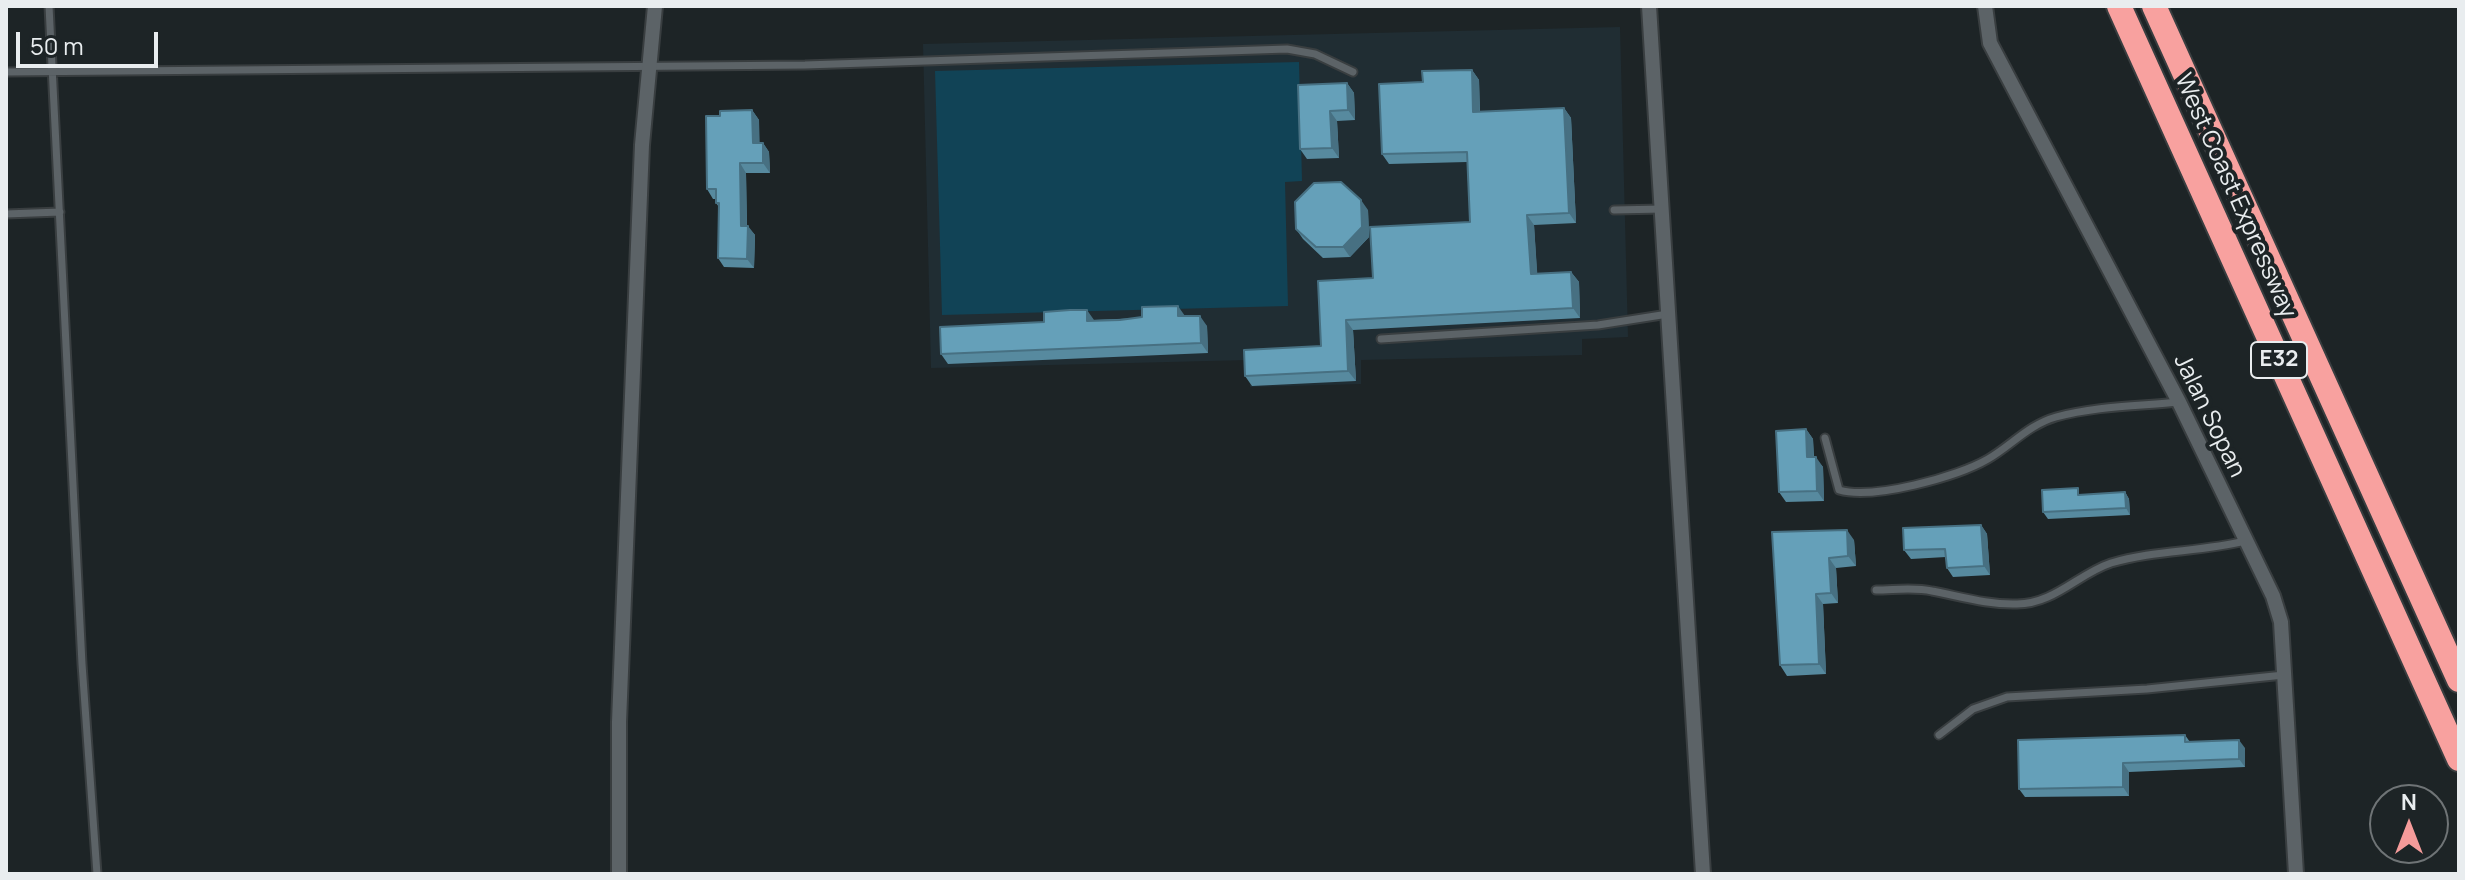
<!DOCTYPE html>
<html>
<head>
<meta charset="utf-8">
<style>
	body { margin:0 }
	#map { position:relative; width:2465px; height:880px; overflow:hidden; background:#1d2426; font-family:Manrope,sans-serif }
	canvas { display:block }
	.frame { position:absolute; inset:0; border:8px solid #e9edef; pointer-events:none }
	.north { position:absolute; left:2369px; top:784px; width:80px; height:80px; box-sizing:border-box; background:#1d2426; border:2px solid #6f7476; border-radius:50%; rotate:0deg; font-size:22px; font-weight:700; line-height:32px; text-align:center; color:#e9edef }
	.north::after { content:''; display:block; margin:auto; width:28px; height:36px; background:#f59b9a; clip-path:polygon(50% 0,100% 100%,50% 72%,0 100%) }
	.scale { position:absolute; left:16px; top:32px; width:142px; height:36px; box-sizing:border-box; border:4px solid #e9edef; border-top:0; padding-left:10px; font-size:24px; line-height:28px; white-space:nowrap; color:#e9edef; -webkit-text-stroke:6px #1d2426; paint-order:stroke }
</style>
</head>
<body>
<div id="map">
<canvas width="2465" height="880"></canvas>
<div class="frame"></div>
<div class="north">N</div>
<div class="scale">50 m</div>
</div>
<script>
const c = document.querySelector('canvas').getContext('2d');
c.lineJoin = 'round';
function fillPath(path, color) { c.fillStyle = color; c.fill(path, 'evenodd'); }
function trace(path, color, width, dash) { c.strokeStyle = color; c.lineWidth = width; c.lineCap = dash ? 'butt' : 'round'; c.setLineDash(dash || []); c.stroke(path); }
function write(font, color, halo, rows, align = 'center') {
  c.font = font + ' Manrope,sans-serif'; c.lineWidth = 8; c.setLineDash([]); c.textBaseline = 'middle'; c.strokeStyle = halo; c.fillStyle = color; for (const [text, x, y, turn = 0] of rows) {
    c.save(); c.translate(x, y); c.rotate((+turn || 0) * Math.PI / 180); c.textAlign = isNaN(turn) ? turn : align; if (halo) c.strokeText(text, 0, 0); c.fillText(text, 0, 0); c.restore();
  }
}
const built = new Path2D(`
	M1620 27 1628 337 1582 339V355L1361 360V384L1250 387 1248 360 931 368 923 44Z`);
const green = new Path2D(`
	M1299 62 1302 181 1285 182 1288 306 942 315 935 71Z`);
const lane = new Path2D(`
	M49 6 82 664 97 874
	M6 72 805 65 1287 49 1315 54 1353 72
	M1614 210 1662 209
	M6 214 60 212
	M1381 339 1598 325 1668 314
	M1825 438 1839 490C1873 500 1957 477 1988 459 2012 445 2028 425 2056 417 2095 406 2139 406 2179 402
	M1876 590C1894 590 1914 587 1932 591 1959 596 1988 605 2017 604 2054 604 2078 574 2111 563 2154 550 2201 552 2245 541
	M1939 735 1973 709 2007 697 2147 689 2284 675`);
const street = new Path2D(`
	M1649 6 1703 874
	M1985 6 1990 43 2179 402 2273 596 2281 622 2296 874
	M619 874V722L642 145 655 6`);
const highway = new Path2D(`
	M2119 6 2459 759
	M2154 6 2459 680`);
const wall = new Path2D(`
	M1472 70 1479 80 1480 112 1564 108 1571 118 1576 223 1534 225 1537 274 1571 272 1579 282 1580 318 1353 330 1356 381 1252 386 1245 376 1321 346 1373 278 1470 222 1467 162 1389 164 1382 154 1423 82Z
	M1347 83 1354 93 1355 120 1337 121 1339 158 1307 159 1300 149Z
	M752 110 759 120V143H763L769 152 770 173H746L747 226 755 235 754 268 724 267 718 258 719 207 716 203V199H713L707 189Z
	M1368 210 1369 237 1350 257 1323 258 1303 239 1296 229Z
	M1185 316 1207 326 1208 353 948 364 941 354 1094 320Z
	M1806 429 1813 439 1814 457 1823 467 1824 501 1786 502 1779 492Z
	M2125 492 2129 499 2130 515 2048 519 2043 512 2083 495Z
	M1981 525 1987 534 1990 575 1953 577 1947 568 1946 557 1911 559 1904 550Z
	M1772 532 1854 540 1856 566 1836 568 1838 603 1823 604 1826 674 1787 676 1780 665Z
	M2185 735 2190 742 2245 748V767L2129 772V796L2025 797 2019 789Z`);
const shadedWall = new Path2D(`
	M1472 70 1479 80 1480 122 1473 112Z
	M1347 83 1354 93 1355 120 1348 110Z
	M1564 108 1571 118 1576 223 1569 213Z
	M752 110 759 120 760 152 753 143Z
	M1330 111 1337 121 1339 158 1332 148Z
	M763 143 769 152 770 173 763 163Z
	M740 163 746 173 747 235 741 226Z
	M1361 200 1368 210 1369 237 1350 257 1343 247Z
	M1527 215 1534 225 1538 284 1531 274Z
	M748 226 755 235 754 268 747 259Z
	M1571 272 1579 282 1580 318 1573 308Z
	M1178 306 1185 316H1178Z
	M1087 310 1094 320V331L1087 321Z
	M1200 316 1207 326 1208 353 1201 343Z
	M1346 320 1353 330 1356 381 1348 371Z
	M1806 429 1813 439 1814 467 1807 457Z
	M1816 457 1823 467 1824 501 1817 491Z
	M2125 492 2129 499 2130 515 2126 508Z
	M1981 525 1987 534 1990 575 1984 566Z
	M1847 530 1854 540 1856 566 1848 556Z
	M1829 558 1836 568 1838 603 1831 593Z
	M1816 594 1823 604 1826 674 1819 664Z
	M2239 740 2245 748V767L2239 759Z
	M2123 763 2129 772V796L2123 787Z`);
const building = new Path2D(`
	M1472 70 1473 112 1564 108 1569 213 1527 215 1531 274 1571 272 1573 308 1346 320 1348 371 1245 376 1244 350 1321 346 1318 281 1373 278 1370 227 1470 222 1467 152 1382 154 1379 84 1423 82 1422 71Z
	M1347 83 1348 110 1330 111 1332 148 1300 149 1298 85Z
	M752 110 753 143H763V163H740L741 226H748L747 259 718 258 719 203H716V189H707L706 116H720V111Z
	M1341 182 1361 200 1362 227 1343 247H1316L1296 229 1295 202 1314 183Z
	M1178 306V316H1200L1201 343 941 354 940 327 1044 322V312L1070 310H1087V321L1120 320 1142 317V307Z
	M1806 429 1807 457H1816L1817 491 1779 492 1776 431Z
	M2078 488V495L2125 492 2126 508 2043 512 2042 490Z
	M1981 525 1984 566 1947 568 1945 549 1904 550 1903 528Z
	M1847 530 1848 556 1829 558 1831 593 1816 594 1819 664 1780 665 1772 532Z
	M2185 735V742L2239 740V759L2123 763V787L2019 789 2018 740Z`);
const shields = [
	[2279,360,56]
];
const shieldNames = [
	["E32",2279,360]
];
const streetNames = [
	["West Coast Expressway",2235,196,66],
	["Jalan Sopan",2209,416,64]
];
fillPath(built, '#202d33');
fillPath(green, '#114356');
trace(lane, '#393e40', 11);
trace(street, '#393e40', 18);
trace(highway, '#393e40', 28);
trace(lane, '#5c6367', 7);
trace(street, '#5c6367', 14);
trace(highway, '#f8a19f', 24);
fillPath(wall, '#578a9f');
fillPath(shadedWall, '#477082');
fillPath(building, '#65a0b9');
trace(building, '#477082', 2);
for (const [x, y, w] of shields) { const box = new Path2D(); box.roundRect(x - w / 2, y - 18, w, 36, 6); c.fillStyle = '#1d2426'; c.fill(box); trace(box, '#e9edef', 2); }
write('bold 22px', '#e9edef', null, shieldNames);
write('24px', '#e9edef', '#1d2426', streetNames);
</script>
</body>
</html>
